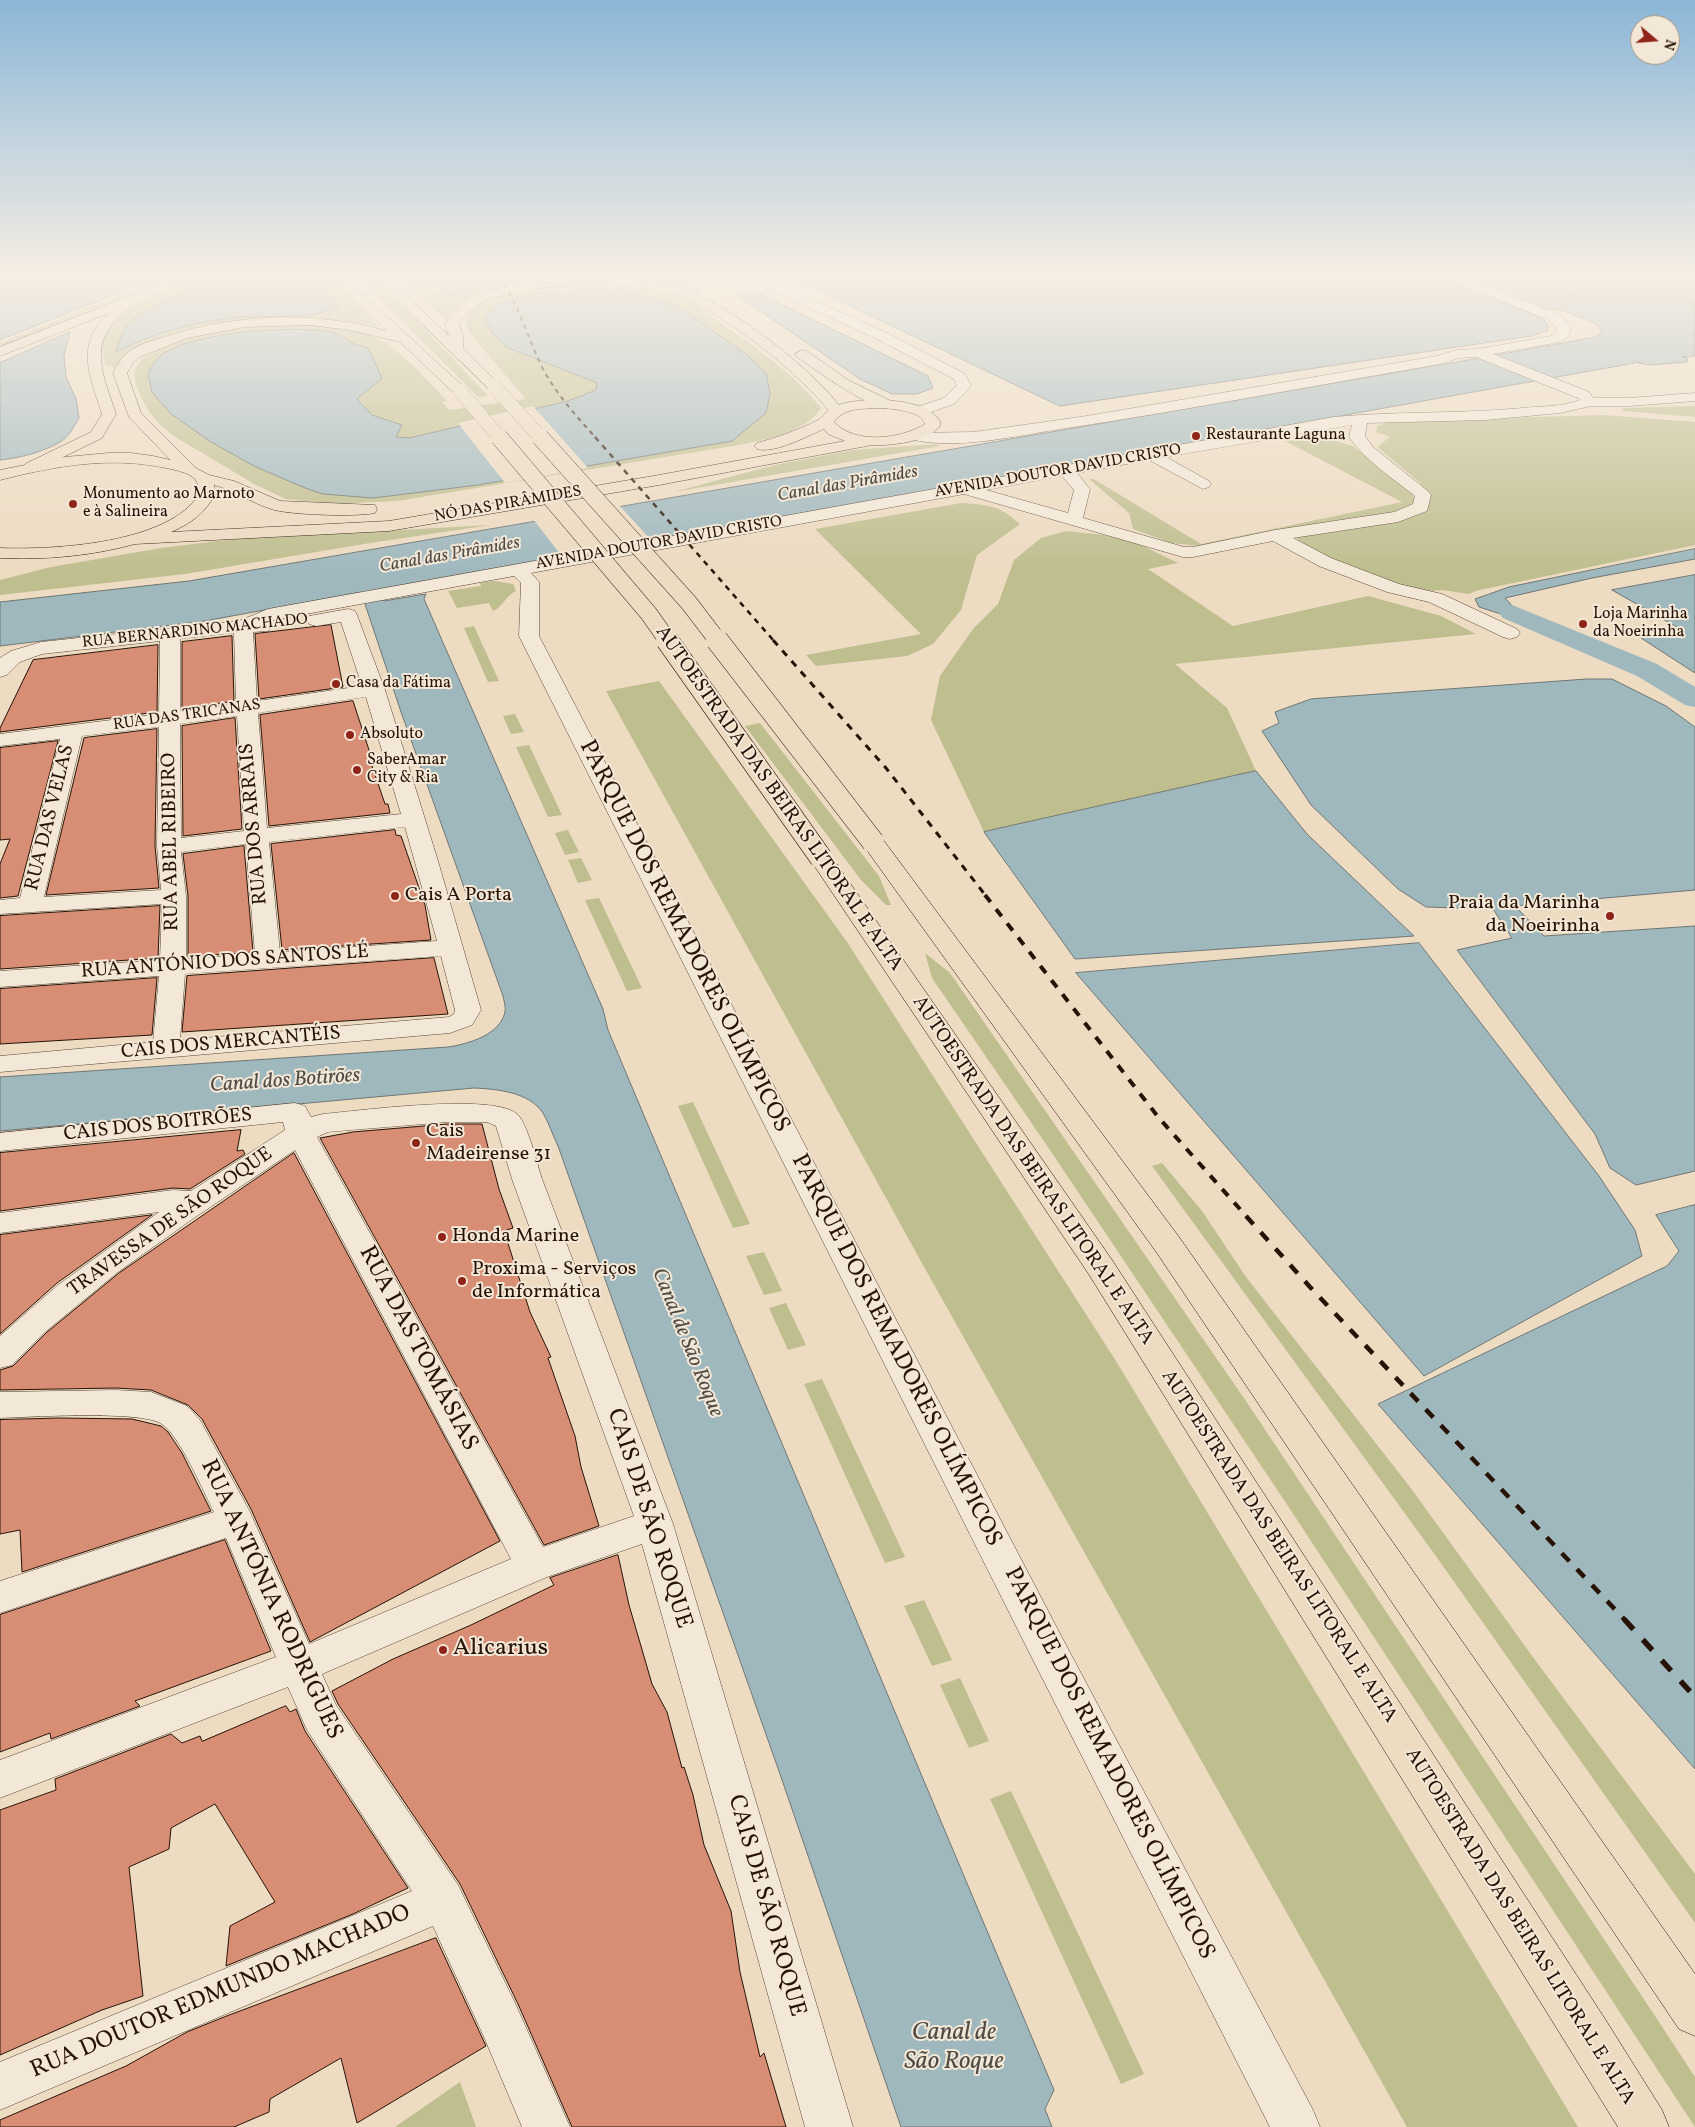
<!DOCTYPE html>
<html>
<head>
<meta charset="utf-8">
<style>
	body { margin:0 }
	#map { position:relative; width:1695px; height:2127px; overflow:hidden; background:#eddbc2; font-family:Vollkorn,serif }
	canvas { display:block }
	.north { position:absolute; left:1630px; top:15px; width:50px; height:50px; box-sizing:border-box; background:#f3e8d7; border:1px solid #a19383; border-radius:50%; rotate:108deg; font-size:14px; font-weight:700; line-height:20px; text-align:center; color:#271305 }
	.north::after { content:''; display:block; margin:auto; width:18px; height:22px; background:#8f2418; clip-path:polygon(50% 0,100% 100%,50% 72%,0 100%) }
</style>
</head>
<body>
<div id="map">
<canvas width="1695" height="2127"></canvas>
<div class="north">N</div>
</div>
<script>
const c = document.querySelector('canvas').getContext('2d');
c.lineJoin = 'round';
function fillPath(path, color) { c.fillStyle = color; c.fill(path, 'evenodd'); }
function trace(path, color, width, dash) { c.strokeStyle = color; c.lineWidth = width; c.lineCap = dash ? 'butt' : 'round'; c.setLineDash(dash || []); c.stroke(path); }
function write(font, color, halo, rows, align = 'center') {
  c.font = font + ' Vollkorn,serif'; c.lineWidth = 4; c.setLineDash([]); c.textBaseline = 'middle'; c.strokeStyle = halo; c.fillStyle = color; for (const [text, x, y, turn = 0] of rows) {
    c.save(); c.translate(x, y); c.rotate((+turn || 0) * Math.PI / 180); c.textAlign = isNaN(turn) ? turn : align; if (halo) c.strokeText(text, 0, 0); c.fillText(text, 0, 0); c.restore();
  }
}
const green = new Path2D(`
	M164 277H173L0 346V343Z
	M201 277H221L175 297 116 352 162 331 196 323 247 317 305 315 338 307 309 277H330L379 327 340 321 304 319 242 322 126 355 113 369 112 365 106 366C104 359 102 351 103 343 111 309 173 289 201 277Z
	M358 277H371L428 332 488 396 478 397Z
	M398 277H424L446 293 452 294 463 295 477 288 474 286 481 283 563 277H630L657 280H660L662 278 660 277H677L702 291 693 293 564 281 467 301 456 307 446 320Z
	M592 284C620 285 648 286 676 295 695 302 711 316 728 328 761 351 795 375 821 408 806 432 770 438 745 444L397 501 335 504 286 499 256 485 177 438C159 426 147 412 139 392 136 386 133 377 135 370 141 355 160 348 174 343 227 324 324 314 376 338 402 350 428 381 447 401L442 402 449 410 526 399 471 335 466 325C466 322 467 317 469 314 489 288 561 285 592 284ZM636 294 681 308 732 441 478 485 373 498 294 329 340 335 350 342 357 399 372 415 402 425 396 437 409 438 568 401 596 390 597 383 506 347Z
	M1695 406V417L1622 411 1623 408Z
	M1604 415 1695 422V545L1475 591 1469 594 1442 590 1419 592 1347 568 1299 542 1297 537 1405 519 1425 509 1430 495 1418 481 1377 447 1390 437 1376 432 1377 426 1392 421Z
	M1315 439 1335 441 1353 446 1412 492 1415 502 1405 509 1386 515 1200 546 1171 543 1133 529 1129 513 1090 480 1092 478 1201 544 1402 502 1285 441Z
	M936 444 940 446 674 492 775 465 852 450Z
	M961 503C989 505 999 505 1020 524L977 555 961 610 933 644 907 656 816 666 806 655 921 634 815 529Z
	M491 525 370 543 185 574 0 595V580L51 567 161 548 234 539Z
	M1066 531 1104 535 1137 543 1178 563 1148 569 1233 626 1368 596 1441 616 1476 634 1175 664 1227 708 1256 771 984 832 931 720 940 676 973 629 998 604 1014 560 1041 538Z
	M494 581 513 584 516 591C505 596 504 606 493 611L489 603 457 608 448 591 481 586 480 583Z
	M474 626 499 681 488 682 464 628Z
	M659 681 847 942 1116 1361 1578 2127H1407L923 1265 606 691Z
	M515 714 524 732 511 734 503 716Z
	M760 723 879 876 891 905H886L861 880 745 726Z
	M529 745 562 815 548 817 516 747Z
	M568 830 579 852 565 855 555 833Z
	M581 858 592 880 578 883 568 860Z
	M599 898 642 988 627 991 585 900Z
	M925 953 950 973 1248 1404 1657 2019 1695 2077V2127L1288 1506 1050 1150 932 978Z
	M693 1102 750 1224 733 1228 678 1106Z
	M1162 1163 1202 1211 1246 1277 1410 1487 1538 1664 1695 1874V1923L1438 1559 1152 1166Z
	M764 1252 782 1291 764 1295 746 1256Z
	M786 1303 806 1345 788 1350 769 1308Z
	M822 1379 905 1557 885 1563 804 1384Z
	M924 1600 952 1660 932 1666 904 1606Z
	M960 1678 989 1741 969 1748 940 1685Z
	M1011 1791 1144 2074 1121 2084 990 1799Z
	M460 2082 476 2127H395Z`);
const water = new Path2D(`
	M0 277H158L0 340Z
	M221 277H309L339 306C311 321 275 315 244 317 197 321 158 331 116 352 118 345 120 337 124 330 136 309 198 287 221 277Z
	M424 277H563L481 283 474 286 478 289C450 300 446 293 424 277Z
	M790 277H1445L1543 319 1548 325 1547 331 1531 336 1060 406Z
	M1466 277H1695V356L1682 357 1687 358V362L1650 365 1639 363H1641L1640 362 379 589 384 601 426 594 424 599 603 1009 608 1030 1054 2090 1045 2109 1052 2127H901L780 1774 558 1146C553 1136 549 1123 543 1113 529 1092 497 1089 474 1088L0 1131V1077L448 1047C468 1044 500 1035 505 1012 506 1007 504 1001 503 996L401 712 361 592 205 621 0 646V602L189 581 1480 358 1590 338 1597 336 1602 331 1596 324 1562 310 1542 308Z
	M597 290 636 294 681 308 747 355 766 373 770 394 766 413 732 441 478 485 373 498 323 494 305 488 254 466 211 442 171 414 152 392 148 374C151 369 154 362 158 358 184 332 307 322 340 335 344 337 347 340 350 342 355 345 362 346 368 348L382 378 357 399 372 415 402 425 396 437 409 438 568 401 596 390 597 383 506 347 492 332 484 318 497 304 535 294Z
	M757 292 928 376 933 388 917 394H892L860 379 738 296Z
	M70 332 64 356 66 377 76 399 79 418C74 426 69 437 60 442 44 452 19 458 0 460V363Z
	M1695 549V559L1592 578 1505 598 1517 611 1507 616 1479 607 1475 599 1509 587Z
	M1695 575V673L1641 638 1682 630 1612 590Z
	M1587 679H1612L1666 706 1695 727V890L1515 906 1544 936 1695 926V1171L1636 1185 1610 1168 1595 1134 1457 950 1512 938 1493 909 1426 907 1398 889 1311 805 1262 731 1279 723 1275 712 1311 699Z
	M1256 771 1307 834 1414 936 1075 959 984 832Z
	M1419 943 1599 1176 1635 1230 1642 1256 1424 1376 1076 973Z
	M1695 1205V1769L1378 1404 1667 1266 1679 1251 1656 1215Z`);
const pier = new Path2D(`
	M533 406 588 468 505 483 458 423Z
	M619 505 653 542 564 559 533 519Z`);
const canal = new Path2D(`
	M1512 605 1657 664 1695 687V707L1685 705 1637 676 1503 618 1499 613 1503 608Z`);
const ferry = new Path2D(`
	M1540 277 1570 295 1565 298`);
const building = new Path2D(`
	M331 625 343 687 259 699 255 634Z
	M232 636 234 701 182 709V642Z
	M158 645 157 712 0 732V728L33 660Z
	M353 701 370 753 368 754 385 804H388L390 813 269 826 260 715Z
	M235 718 242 829 183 836 182 726Z
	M157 729 155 846 159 888 46 895 84 738Z
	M58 741 18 896 0 898V864L10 839 0 840V748Z
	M395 830 396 835 401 836 425 905 431 940 282 950 271 844Z
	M244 846 253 952 188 957V896L183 854Z
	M160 906 158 958 0 969V916Z
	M434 958 448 1014 182 1032 187 976Z
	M157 978 152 1035 0 1044V989Z
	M448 1124H482L499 1189 513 1228 504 1231 530 1312 551 1357 548 1358 575 1436 581 1467 599 1526 544 1545 320 1138 353 1132Z
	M241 1130 237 1151 243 1150 245 1154 190 1189 173 1188 0 1211V1153Z
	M294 1153 500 1541 310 1642 251 1509 202 1419 188 1405 151 1390 116 1388 0 1390V1370L13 1366 46 1333 119 1273Z
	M152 1215 57 1283 0 1334V1235Z
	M60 1418 132 1419 161 1426 168 1432 182 1453 211 1511 22 1572 20 1530 0 1534V1420Z
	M225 1540 271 1651 135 1701 140 1706 51 1739 50 1733 0 1752V1615Z
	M618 1555 629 1605 652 1684 667 1712 682 1768 684 1767 693 1795 704 1845 731 1911 740 1972 760 2057 764 2053 786 2127H572L518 2004 460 1884 338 1704 332 1691 393 1659 471 1625 554 1585 550 1578Z
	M286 1706 290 1712 296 1709 305 1731 408 1888 353 1914 226 1966 230 1926 275 1902 215 1804 171 1828 169 1849 129 1867 143 1996 102 2010 0 2055V1810L56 1790 55 1779 171 1734 182 1743 200 1736 202 1741Z
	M436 1938 486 2046 357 2123 341 2058 270 2099 269 2112 234 2127H0V2120L126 2066 187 2032 224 2017Z`);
const minor = new Path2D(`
	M747 277H762L887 333 965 374 971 386 954 404 925 414H915L913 411 915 408 944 398 957 385 954 379 877 339 749 280Z
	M1448 277H1464L1559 314 1571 327 1569 336 1560 342 1493 354 1589 392 1593 398H1629L1695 393V401L1629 406H1591L1560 413 1485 420 1367 423 1365 436 1373 447 1429 492 1431 495 1427 511 1398 522 1293 538 1331 558 1399 584 1442 594 1517 629 1520 633 1517 637 1510 639 1503 637 1429 602 1387 592 1319 566 1273 541 1193 557H1183L964 494 531 573 539 582V636L1057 1628 1313 2110 1320 2127H1270L1029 1652 519 636 521 583 514 576 273 620 266 623 271 627 268 631 253 632 257 701 362 686 341 622 316 626 309 624 307 620 309 616 348 609 355 611 357 615 385 690 438 861 481 1010 472 1025 450 1033 0 1072V1056L153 1042 159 976 0 987V971L160 960 162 904 0 914V900L20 898 60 739 0 746V734L159 714 160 641 42 654 20 662 7 675 0 677V658L11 651 41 642 239 621 268 609 1334 417C1397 411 1460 414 1523 408 1541 406 1562 407 1580 400L1578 398 1476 357 1459 358 1440 364C1316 385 1192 409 1067 428 1019 435 957 451 910 439L907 436 910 433 974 432 1087 416 1437 356 1457 350 1478 349 1551 336 1557 331V328L1549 320 1450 280ZM1352 425 1349 437C1366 461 1392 478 1415 496L1413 504 1394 512 1275 530 1193 547H1184L1083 518 1090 489 1077 473 1149 460 1203 489 1209 487 1211 484 1209 481 1166 457ZM1062 476 1074 490 1068 513 986 490ZM234 633 236 703 180 711V639ZM366 697 401 814 267 828 258 713ZM237 716 244 831 181 838 180 724ZM159 727 157 846 161 890 44 897 82 736ZM405 827 437 941 280 952 269 842ZM246 844 255 954 186 959V896L181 852ZM441 956 455 1010 454 1014 449 1017 180 1040 185 974Z
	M295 1103 305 1106 311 1117 323 1114C358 1111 497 1092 518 1115 528 1125 537 1164 542 1179L673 1524 853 2127H805L642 1544 547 1577 322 1674 336 1705 458 1885 516 2005 570 2127H522L484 2037 433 1926 0 2110V2062L412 1891 307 1730 288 1687 0 1798V1760L276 1657 226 1538 0 1613V1581L214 1512C203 1491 180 1436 162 1424 140 1410 32 1417 0 1418V1392L116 1390 151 1392 187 1406 200 1420 249 1510 309 1644 511 1559 295 1150 194 1218 118 1272 45 1332 12 1365 0 1368V1336L58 1285 159 1212 0 1233V1213L173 1190 191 1191 285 1130 283 1122 0 1151V1133ZM448 1122H487L496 1126 512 1179 634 1516 543 1547 317 1137 328 1132Z`);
const major = new Path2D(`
	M885 400C905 402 928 404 940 421V426C928 442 890 446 872 445L659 485 389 531 135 544C91 556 46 560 0 558V548C53 550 170 544 200 493 199 489 198 482 195 479 188 472 175 470 166 468 110 456 55 466 0 480V470L65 457 109 453H131L153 456 188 464 209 475 234 481 280 501 375 505 377 509 375 513C357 517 288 515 271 509 252 503 234 490 214 485L216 493C205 513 192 523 171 532L389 521 659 475 845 441 828 434 824 429C807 436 775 454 757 449L754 446 757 443C778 437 799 430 818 420 825 416 827 409 835 406 851 400 868 400 885 400ZM885 408C897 410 921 411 925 424 901 439 855 445 834 422 844 406 868 409 885 408Z`);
const highway = new Path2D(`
	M178 277H194L192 280C160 293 100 312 101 355 101 375 110 395 116 414L102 438 37 470H25L23 467 25 464 91 432 102 414C90 376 74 344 109 313L0 356V347Z
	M331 277H344L465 388 467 391 465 394H455L400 342 350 330 310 325 245 327 187 338 140 357 133 363 127 373 141 413 194 466 196 469 194 472H182L129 417 113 373C116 368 119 362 123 357 134 345 154 340 168 336 240 313 315 311 387 331Z
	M374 277H387L449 336 445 325C453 313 461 303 475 296 522 274 643 272 692 292 736 311 816 371 843 411L841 414H831C805 377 724 314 682 297 638 280 525 281 483 302 472 308 465 315 459 325L463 335V348L501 386 499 389H489Z
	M802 350 807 351 848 380 893 402 895 405 893 408C873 413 815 369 797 357L795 354Z
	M873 835 881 837 1179 1237 1695 1974V2036L1679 2029 1157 1253 861 842 865 837Z
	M821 851 829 853 1112 1260 1605 2019 1662 2110 1669 2127H1618L1090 1276 809 858 813 853Z`);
const railFar5 = new Path2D(`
	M499 277C520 306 528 340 544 371 558 396 577 417 596 438`);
const railFar4 = new Path2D(`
	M595 437 774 641`);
const railFar3 = new Path2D(`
	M773 640 886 768 986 896`);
const railFar2 = new Path2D(`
	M985 895 1159 1118 1247 1217`);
const railFar1 = new Path2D(`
	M1246 1216 1310 1287 1625 1620`);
const rail = new Path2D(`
	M1624 1619 1695 1697`);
const highwayBridgeFar2 = new Path2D(`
	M494 386 541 438
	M460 391 500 438`);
const highwayBridgeFar1 = new Path2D(`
	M499 437 649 614 668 641
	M540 437 689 603 718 641`);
const highwayBridge = new Path2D(`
	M667 640 821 858
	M717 640 873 842`);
const markers = [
	[1196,436,5,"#8f2418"],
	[73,504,5,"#8f2418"],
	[1583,624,5,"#8f2418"],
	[336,684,5,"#8f2418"],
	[350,735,5,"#8f2418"],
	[357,770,5,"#8f2418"],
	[395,896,5,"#8f2418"],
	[1610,916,5,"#8f2418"],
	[416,1143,5,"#8f2418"],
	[442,1237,5,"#8f2418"],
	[462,1281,5,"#8f2418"],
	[443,1650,5,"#8f2418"]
];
const farPoinames = [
	["Restaurante Laguna",1206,436],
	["Monumento ao Marnoto",83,495],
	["e à Salineira",83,513],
	["Loja Marinha",1593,615],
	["da Noeirinha",1593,633],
	["Casa da Fátima",346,684],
	["Absoluto",360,735],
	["SaberAmar",367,761],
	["City & Ria",367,779]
];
const farStreetnames = [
	["AVENIDA DOUTOR DAVID CRISTO",1058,472,-10],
	["NÓ DAS PIRÂMIDES",508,505,-10],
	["AVENIDA DOUTOR DAVID CRISTO",659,544,-10],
	["RUA BERNARDINO MACHADO",195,632,-6],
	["RUA DAS TRICANAS",187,716,-8]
];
const farWaternames = [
	["Canal das Pirâmides",848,485,-10],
	["Canal das Pirâmides",450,556,-10]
];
const streetNames = [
	["AUTOESTRADA DAS BEIRAS LITORAL E ALTA",778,799,55],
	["RUA DAS VELAS",51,818,-76],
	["RUA DOS ARRAIS",255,824,-95],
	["RUA ABEL RIBEIRO",172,842,-91],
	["RUA ANTÓNIO DOS SANTOS LÉ",225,963,-4],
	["CAIS DOS MERCANTÉIS",231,1044,-5],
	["CAIS DOS BOITRÕES",158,1126,-6],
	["AUTOESTRADA DAS BEIRAS LITORAL E ALTA",1032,1171,56],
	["TRAVESSA DE SÃO ROQUE",171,1223,-35],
	["AUTOESTRADA DAS BEIRAS LITORAL E ALTA",1278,1547,57],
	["AUTOESTRADA DAS BEIRAS LITORAL E ALTA",1519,1927,58]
];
const poiNames = [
	["Cais A Porta",405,896],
	["Praia da Marinha",1600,904,"right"],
	["da Noeirinha",1600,927,"right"],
	["Cais",426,1132],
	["Madeirense 31",426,1155],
	["Honda Marine",452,1237],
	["Proxima - Serviços",472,1270],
	["de Informática",472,1293]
];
const waterNames = [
	["Canal dos Botirões",285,1082,-4],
	["Canal de São Roque",686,1343,68]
];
const nearStreetnames = [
	["PARQUE DOS REMADORES OLÍMPICOS",683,937,63],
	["RUA DAS TOMÁSIAS",417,1349,62],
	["PARQUE DOS REMADORES OLÍMPICOS",895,1351,63],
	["CAIS DE SÃO ROQUE",648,1519,72],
	["RUA ANTÓNIA RODRIGUES",270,1600,65],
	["PARQUE DOS REMADORES OLÍMPICOS",1108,1764,63],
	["CAIS DE SÃO ROQUE",765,1906,74],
	["RUA DOUTOR EDMUNDO MACHADO",221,1993,-23]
];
const nearPoinames = [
	["Alicarius",453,1650]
];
const nearWaternames = [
	["Canal de",954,2034],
	["São Roque",954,2063]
];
fillPath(green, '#bfbe8f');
fillPath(water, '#9fb8be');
trace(water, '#6f7674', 1);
fillPath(pier, '#eddbc2');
fillPath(canal, '#9fb8be');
trace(ferry, '#514d46', 1, [3, 2.5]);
fillPath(building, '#d88e75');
trace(building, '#271305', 1);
trace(minor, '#584534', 1);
trace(major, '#271305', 1);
trace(highway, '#271305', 1);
fillPath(minor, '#f3e8d7');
fillPath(major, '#eddbc2');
fillPath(highway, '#eddbc2');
trace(railFar5, '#271305', 2, [4.5, 4.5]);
trace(railFar4, '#271305', 2.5, [5.5, 5.5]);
trace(railFar3, '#271305', 3, [7, 7]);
trace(railFar2, '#271305', 4, [9, 9]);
trace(railFar1, '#271305', 4.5, [11, 11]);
trace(rail, '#271305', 5.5, [14, 14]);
trace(highwayBridgeFar2, '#271305', 14, []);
trace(highwayBridgeFar1, '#271305', 18, []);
trace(highwayBridge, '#271305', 23, []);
trace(highwayBridgeFar2, '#eddbc2', 14);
trace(highwayBridgeFar1, '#eddbc2', 17);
trace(highwayBridge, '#eddbc2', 22);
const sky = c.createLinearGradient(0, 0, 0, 574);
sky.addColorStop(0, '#8bb6d7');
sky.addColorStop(0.48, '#f7efe4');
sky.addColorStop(1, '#f7efe400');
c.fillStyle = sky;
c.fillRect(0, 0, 1695, 574);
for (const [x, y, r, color] of markers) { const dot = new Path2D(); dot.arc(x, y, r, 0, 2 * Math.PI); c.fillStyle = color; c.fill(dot); trace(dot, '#f3e8d7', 2); }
write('16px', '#271305', '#f3e8d7', farPoinames, 'left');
write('16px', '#271305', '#f3e8d7', farStreetnames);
write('italic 18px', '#514d46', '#f3e8d7', farWaternames);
write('20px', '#271305', '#f3e8d7', streetNames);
write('20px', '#271305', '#f3e8d7', poiNames, 'left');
write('italic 21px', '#514d46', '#f3e8d7', waterNames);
write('24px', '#271305', '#f3e8d7', nearStreetnames);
write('24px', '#271305', '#f3e8d7', nearPoinames, 'left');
write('italic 25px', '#514d46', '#f3e8d7', nearWaternames);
</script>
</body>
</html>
